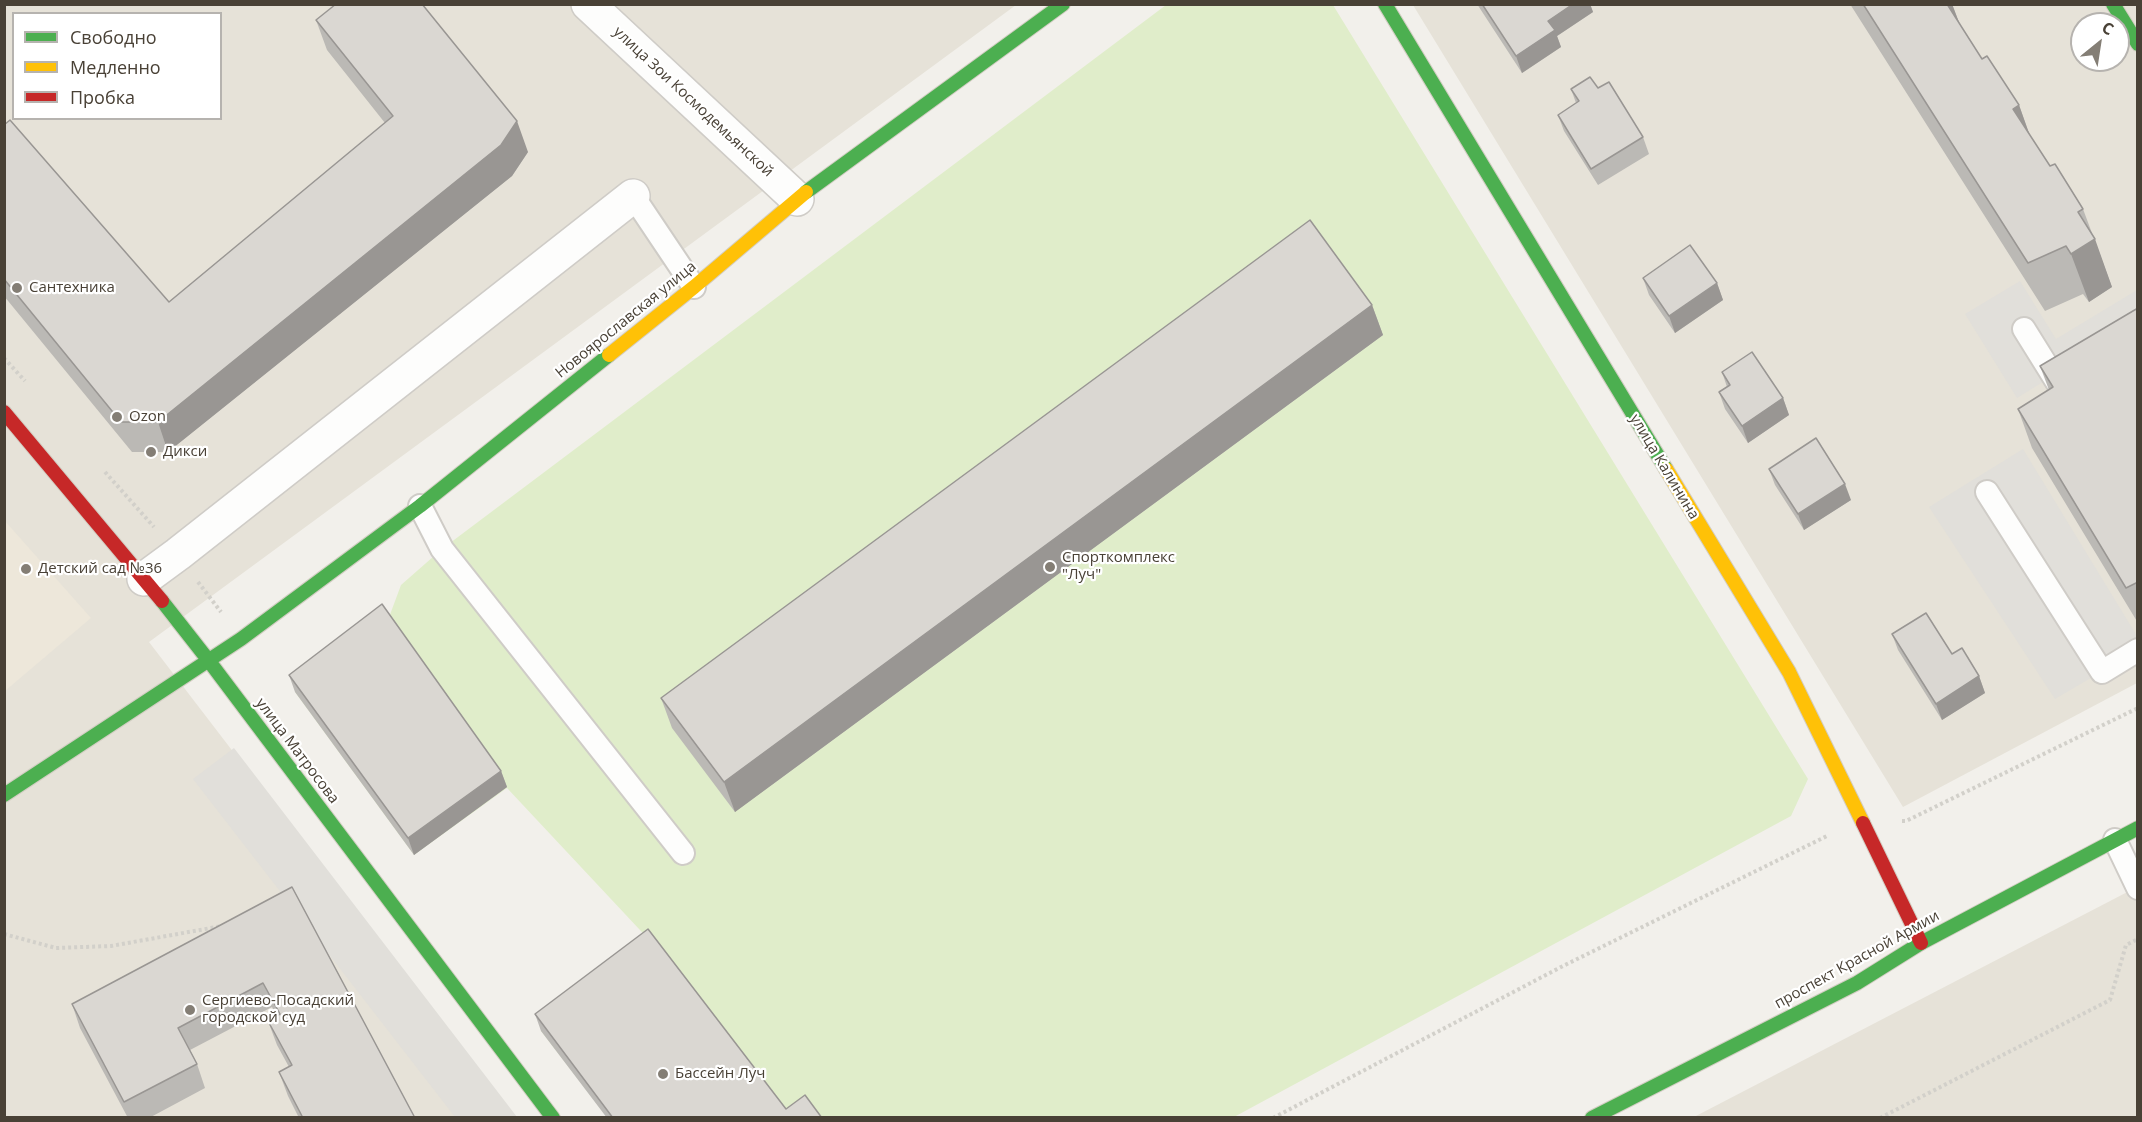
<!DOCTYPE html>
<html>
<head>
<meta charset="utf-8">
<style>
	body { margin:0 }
	#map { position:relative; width:2142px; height:1122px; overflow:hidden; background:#f2f0eb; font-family:"Open Sans",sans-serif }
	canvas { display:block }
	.frame { position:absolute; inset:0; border:6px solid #494136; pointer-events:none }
	.legend { position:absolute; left:12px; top:12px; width:210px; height:108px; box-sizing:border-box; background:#fff; border:2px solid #b6b3af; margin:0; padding:8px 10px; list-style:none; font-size:18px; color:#494136 }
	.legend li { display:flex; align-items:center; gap:12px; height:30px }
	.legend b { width:30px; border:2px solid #b6b3af }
	.north { position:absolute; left:2070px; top:12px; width:60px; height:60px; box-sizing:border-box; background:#fff; border:2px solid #b6b3af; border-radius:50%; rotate:30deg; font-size:16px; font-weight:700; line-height:24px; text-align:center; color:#494136 }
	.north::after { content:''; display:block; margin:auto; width:21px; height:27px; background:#847e75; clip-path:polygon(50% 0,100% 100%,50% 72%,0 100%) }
</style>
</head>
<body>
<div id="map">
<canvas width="2142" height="1122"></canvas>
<div class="frame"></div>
<ul class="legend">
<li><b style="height:8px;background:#4caf50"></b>Свободно</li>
<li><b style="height:8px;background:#ffc107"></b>Медленно</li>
<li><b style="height:8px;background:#c62828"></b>Пробка</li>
</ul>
<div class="north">С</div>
</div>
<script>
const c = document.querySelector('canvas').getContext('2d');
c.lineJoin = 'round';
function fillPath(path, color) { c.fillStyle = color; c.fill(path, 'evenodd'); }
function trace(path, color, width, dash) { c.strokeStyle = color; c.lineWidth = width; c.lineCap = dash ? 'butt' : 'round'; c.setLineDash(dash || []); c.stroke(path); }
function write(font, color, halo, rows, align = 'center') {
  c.font = font + ' "Open Sans",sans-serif'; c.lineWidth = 4.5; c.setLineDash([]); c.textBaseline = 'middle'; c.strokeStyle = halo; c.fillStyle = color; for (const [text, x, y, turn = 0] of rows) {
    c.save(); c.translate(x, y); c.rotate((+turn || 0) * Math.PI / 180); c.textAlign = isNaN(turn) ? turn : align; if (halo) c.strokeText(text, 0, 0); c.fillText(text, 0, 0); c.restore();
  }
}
const residential = new Path2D(`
	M5 5H1016L149 642 513 1117 5 1118ZM14 14H220V118H14Z
	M1413 5H2137V683L1903 807ZM2082 24H2118V60H2082Z
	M2137 887V1117H1694Z`);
const education = new Path2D(`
	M5 521 91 618 5 691H4Z`);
const green = new Path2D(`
	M1166 5H1333L1808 779 1791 816 1234 1117H607L541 1031 654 945 507 788 414 855 295 692 388 620 401 585 442 549Z`);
const parking = new Path2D(`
	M2020 281 2056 339 2137 290V324L2017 398 1965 314Z
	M2023 449 2137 636V651L2055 699 1929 507Z
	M234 748 517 1117H455L193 779Z`);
const path = new Path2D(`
	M4 358 25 381
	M105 472 154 527
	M198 582 221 612
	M1902 821H1906L2138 708
	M4 934 56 948 111 946 222 926
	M1273 1118 1563 966 1829 835
	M1880 1118 2110 1000 2126 945 2138 939`);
const lane = new Path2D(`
	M633 196 694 287
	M2024 329 2057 382 2062 379
	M1987 492 2102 672 2138 650
	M420 506 442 549 683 853
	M2115 840 2138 888`);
const street = new Path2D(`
	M588 4 797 199
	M144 579 178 554 633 196`);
const fast = new Path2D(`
	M1385 4 1666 469
	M2113 4 2138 44
	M806 192 1063 4
	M162 601 209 661 553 1118
	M4 795 241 639 420 506 609 355
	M1592 1118 1857 983 1921 943 2138 828`);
const slow = new Path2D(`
	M609 355 694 287 806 192
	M1666 469 1789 672 1863 823`);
const jam = new Path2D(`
	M4 412 162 601
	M1863 823 1921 943`);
const wall = new Path2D(`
	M1477 4H1590L1593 12 1557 36 1561 47 1522 73Z
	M1850 4H1952L1960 25 1982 59 2019 105 2030 136 2050 166 2083 209 2112 287 2089 302 2083 294 2045 311Z
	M316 20 528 152 512 176 168 452H132L4 296V125L169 302 385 123 327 50Z
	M1598 88 1643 137 1649 154 1598 185 1564 131 1558 115 1576 103 1571 89Z
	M1643 278 1717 283 1723 300 1675 333 1649 295Z
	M1372 305 1383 335 735 812 672 728 661 698Z
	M2138 308V623L2032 448 2018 409 2049 390 2040 366Z
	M1722 372 1783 398 1789 415 1748 443 1725 409 1719 392 1727 387Z
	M1769 469 1851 500 1804 530 1775 485Z
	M1892 634 1952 654 1979 676 1985 693 1942 720 1898 650Z
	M289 675 501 771 507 787 414 855 295 692Z
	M292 887 415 1118H299L288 1096 279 1072 289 1067 277 1045 268 1021 277 1016 272 1007 190 1050 197 1064 205 1088 149 1118H128L80 1028 72 1004Z
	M535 1014 786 1109 822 1118H607L541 1031Z`);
const shadedWall = new Path2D(`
	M1573 4H1590L1593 12 1557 36 1561 47 1522 73 1516 56 1548 21Z
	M1946 4H1952L1968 46Z
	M2019 105 2036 153 2013 109Z
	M517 121 528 152 512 176 168 452 158 422Z
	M2095 239 2112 287 2089 302 2071 254Z
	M1717 283 1723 300 1675 333 1669 316Z
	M1372 305 1383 335 735 812 724 782Z
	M1783 398 1789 415 1748 443 1742 426Z
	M1845 484 1851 500 1804 530 1798 514Z
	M1979 676 1985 693 1942 720 1936 704Z
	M501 771 507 787 414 855 408 838Z`);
const building = new Path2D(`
	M336 4H422L517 121 501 145 158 422H121L4 279V125L10 120 169 302 393 116 316 20Z
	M1482 4H1573L1548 21 1555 30 1516 56Z
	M1863 4H1947L1982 59 1987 56 2019 105 2013 109 2050 166 2055 164 2083 209 2078 212 2095 239 2071 254 2066 246 2028 263Z
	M1590 77 1598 88 1609 82 1643 137 1591 169 1558 115 1579 101 1571 89Z
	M1310 220 1372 305 724 782 661 698Z
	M1690 245 1717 283 1669 316 1643 278Z
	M2138 308V582L2126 588 2018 409 2053 387 2040 366Z
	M1752 352 1783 398 1742 426 1719 392 1730 385 1722 372Z
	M1816 438 1845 484 1798 514 1769 469Z
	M382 604 501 771 408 838 289 675Z
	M1926 613 1952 654 1962 648 1979 676 1936 704 1892 634Z
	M292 887 415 1118H303L279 1072 292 1065 268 1021 280 1014 263 983 178 1028 197 1064 124 1102 72 1004Z
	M648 929 786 1109 805 1095 822 1118H613L535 1014Z`);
const markers = [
	[17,288,6,"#847e75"],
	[117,417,6,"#847e75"],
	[151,452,6,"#847e75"],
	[1050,567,6,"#847e75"],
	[26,569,6,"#847e75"],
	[190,1010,6,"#847e75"],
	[663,1074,6,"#847e75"]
];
const streetNames = [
	["улица Зои Космодемьянской",693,102,43],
	["Новоярославская улица",626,320,-39],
	["улица Калинина",1664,467,59],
	["улица Матросова",297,751,53],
	["проспект Красной Армии",1857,960,-29]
];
const poiNames = [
	["Сантехника",29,288],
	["Ozon",129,417],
	["Дикси",163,452],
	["Спорткомплекс",1062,558],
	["\"Луч\"",1062,575],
	["Детский сад №36",38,569],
	["Сергиево-Посадский",202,1001],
	["городской суд",202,1018],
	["Бассейн Луч",675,1074]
];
fillPath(residential, '#e6e2d8');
fillPath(education, '#ede7da');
fillPath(green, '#e0edca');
fillPath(parking, '#e1dfda');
trace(lane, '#cfccc7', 26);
trace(street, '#cfccc7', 36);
trace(fast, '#d3cec3', 16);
trace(slow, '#d3cec3', 16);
trace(jam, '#d3cec3', 16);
trace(path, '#d2d0ca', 4, [3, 3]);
trace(lane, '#fdfdfc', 22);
trace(street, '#fdfdfc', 33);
trace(fast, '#4caf50', 14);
trace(slow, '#ffc107', 14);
trace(jam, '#c62828', 14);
fillPath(wall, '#bbb9b5');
fillPath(shadedWall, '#999693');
fillPath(building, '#dad7d2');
trace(building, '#999693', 1.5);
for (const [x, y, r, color] of markers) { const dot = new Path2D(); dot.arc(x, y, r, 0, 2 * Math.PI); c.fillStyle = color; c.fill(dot); trace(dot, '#fff', 2); }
write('15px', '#494136', '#fff', streetNames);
write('15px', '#494136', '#fff', poiNames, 'left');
</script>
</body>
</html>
